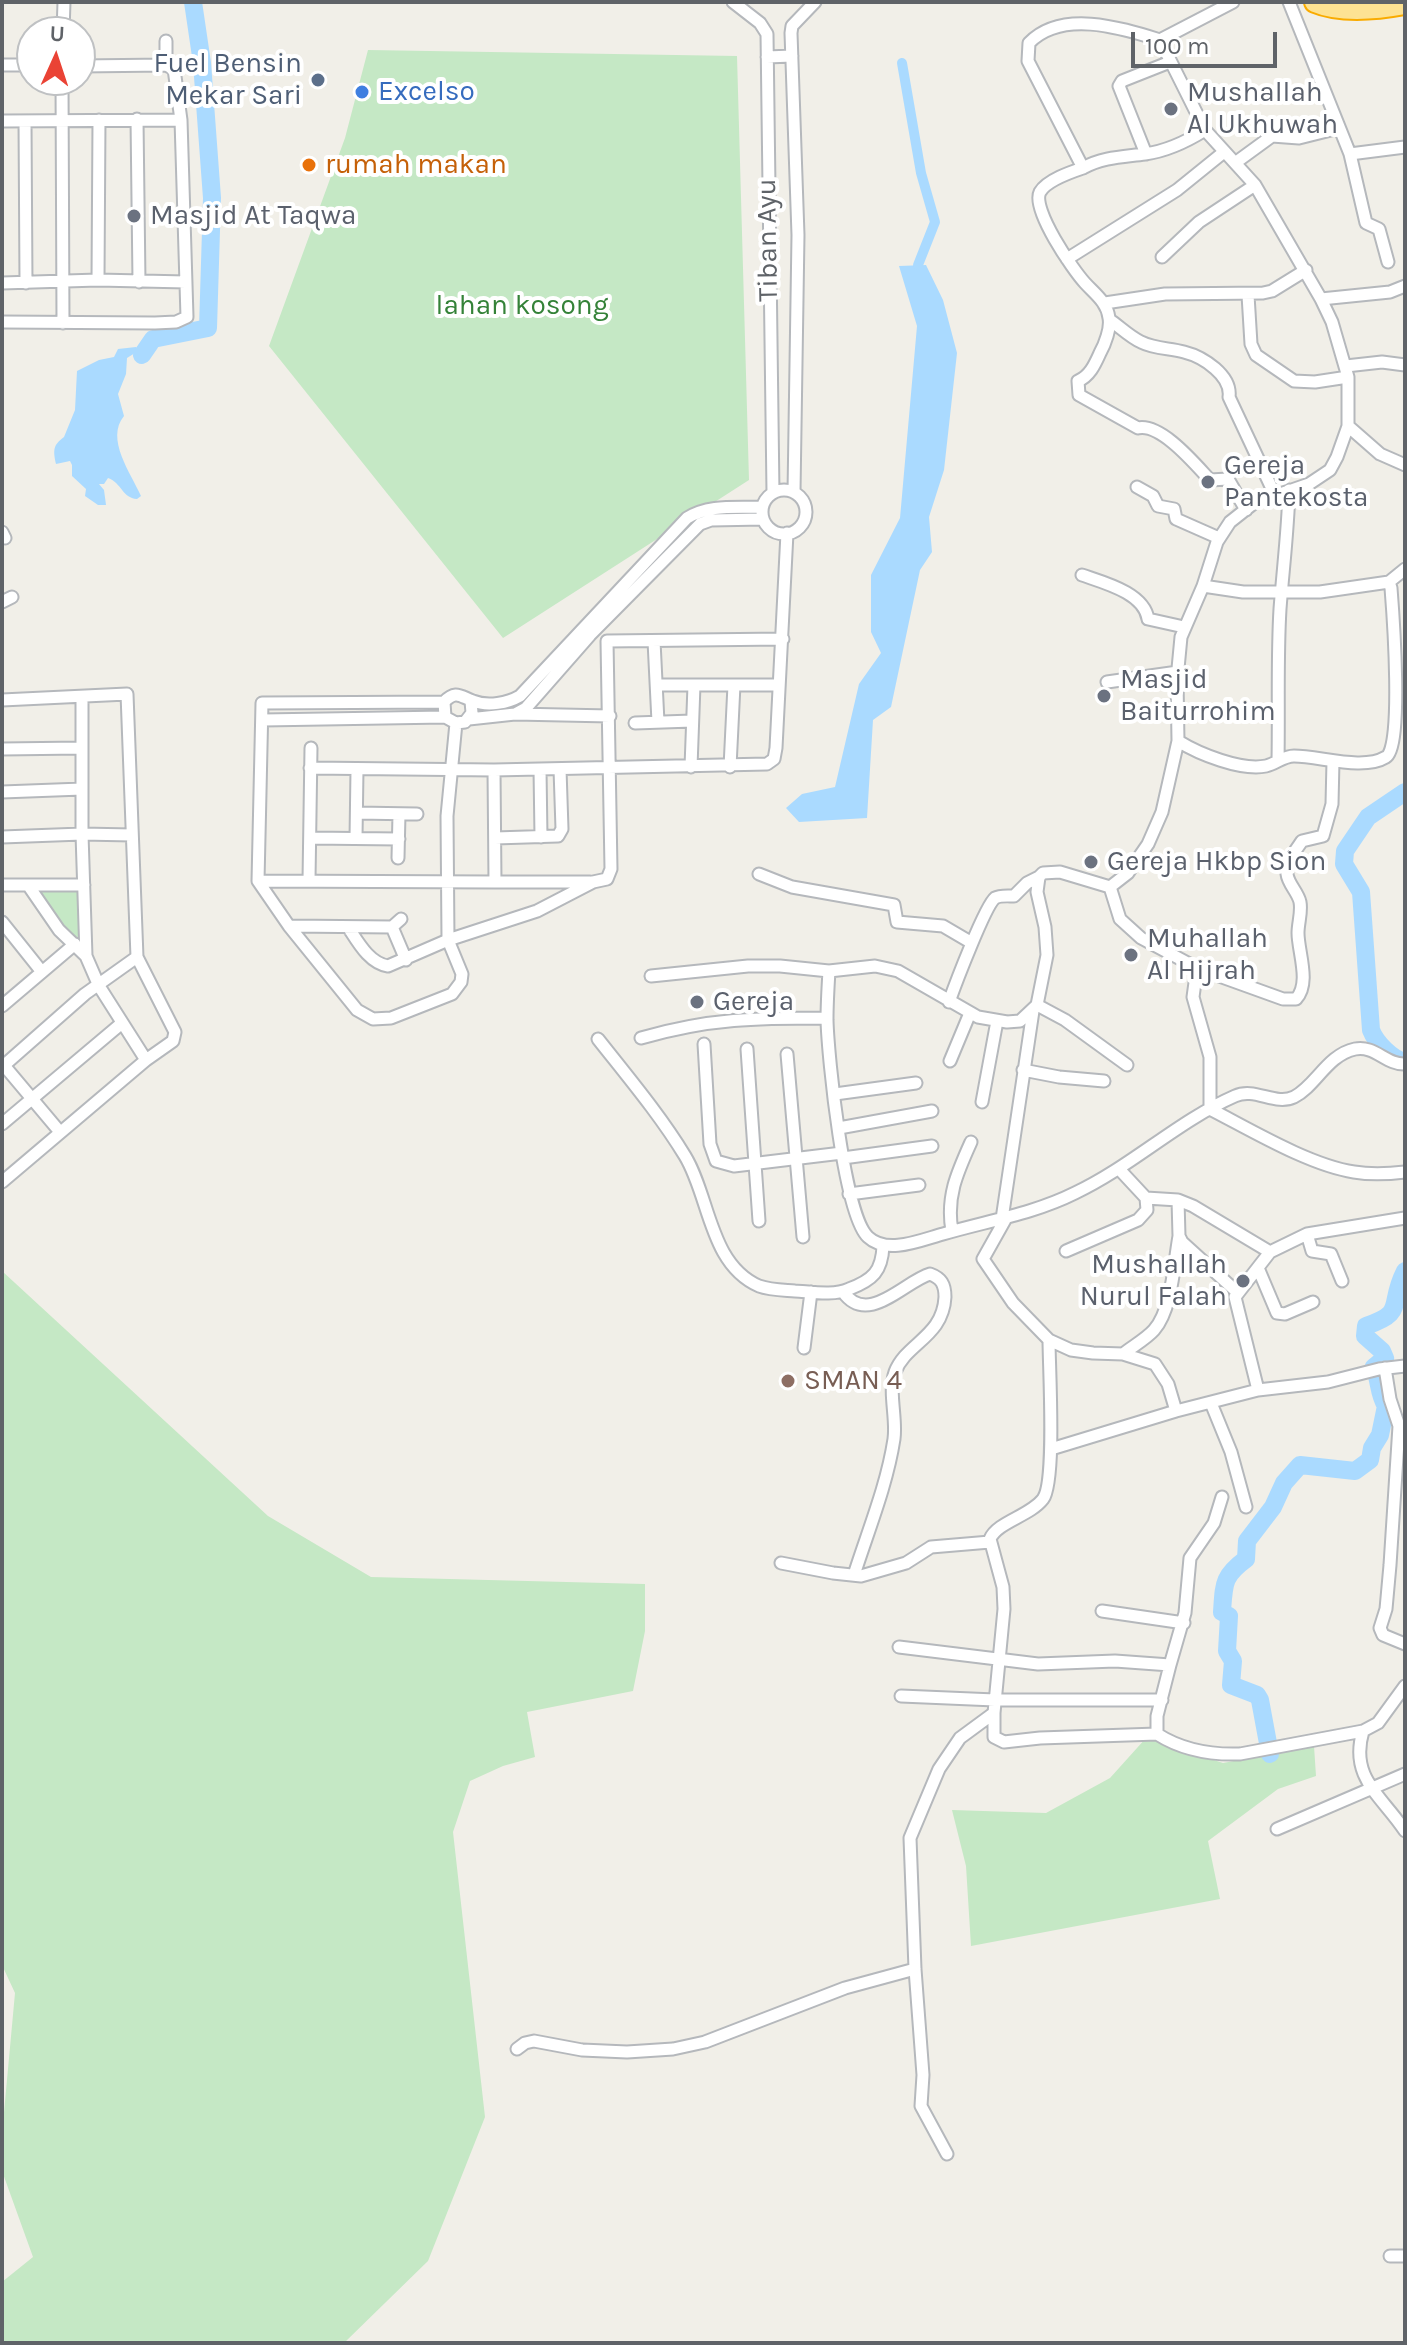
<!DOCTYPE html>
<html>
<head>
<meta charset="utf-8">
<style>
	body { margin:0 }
	#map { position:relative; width:1407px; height:2345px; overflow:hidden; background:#f1efe8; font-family:Karla,sans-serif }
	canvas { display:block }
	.frame { position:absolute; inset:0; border:4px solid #5f6368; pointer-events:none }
	.north { position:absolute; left:16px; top:16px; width:80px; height:80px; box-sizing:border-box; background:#fff; border:2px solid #bfc1c3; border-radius:50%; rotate:3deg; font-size:22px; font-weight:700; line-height:32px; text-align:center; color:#5f6368 }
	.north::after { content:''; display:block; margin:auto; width:28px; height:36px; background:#ea4335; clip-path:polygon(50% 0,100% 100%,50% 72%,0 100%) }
	.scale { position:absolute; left:1131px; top:32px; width:146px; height:36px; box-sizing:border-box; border:4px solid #5f6368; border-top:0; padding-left:10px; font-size:24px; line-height:28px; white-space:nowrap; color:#5f6368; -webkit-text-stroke:6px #fff; paint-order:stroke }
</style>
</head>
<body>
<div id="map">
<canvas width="1407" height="2345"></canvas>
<div class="frame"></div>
<div class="north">U</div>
<div class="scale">100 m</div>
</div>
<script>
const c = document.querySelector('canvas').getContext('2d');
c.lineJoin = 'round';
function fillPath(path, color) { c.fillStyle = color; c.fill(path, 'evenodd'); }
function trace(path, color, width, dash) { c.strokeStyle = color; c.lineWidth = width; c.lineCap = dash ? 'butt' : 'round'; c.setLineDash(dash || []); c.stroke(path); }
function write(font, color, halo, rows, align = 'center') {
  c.font = font + ' Karla,sans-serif'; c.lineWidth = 8; c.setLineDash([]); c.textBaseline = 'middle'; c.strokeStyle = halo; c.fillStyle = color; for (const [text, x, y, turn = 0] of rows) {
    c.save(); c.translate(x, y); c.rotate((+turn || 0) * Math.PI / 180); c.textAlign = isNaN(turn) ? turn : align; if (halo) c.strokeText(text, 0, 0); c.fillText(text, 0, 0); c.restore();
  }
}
const green = new Path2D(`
	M368 50 737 56 749 480 503 638 269 346 345 138Z
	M28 885H84V954Z
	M2 1271 268 1516 371 1577 645 1584V1631L633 1691 527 1712 535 1757 503 1766 470 1781 453 1832 485 2117 428 2261 344 2343H2V2282L33 2257 2 2171V2134L15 1993 2 1965Z
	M1146 1738 1223 1763 1314 1746 1316 1776 1278 1789 1208 1841 1220 1899 971 1946 966 1866 952 1810 1046 1813 1110 1778Z`);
const water = new Path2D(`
	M926 265 943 300 957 353 944 470 929 517 932 552 920 570 891 707 873 720 867 818 799 822 786 808 802 794 835 787 859 684 881 653 871 632V575L900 518 917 326 899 266Z
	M136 347 142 355 135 353 127 358 126 374 118 394 124 416C105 439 131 473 141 496L137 499C122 498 122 483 108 478L104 484H99L104 490 106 505H98L85 496 86 489 72 476V465L70 461 56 464C53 450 53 445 64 437L75 410 77 371 99 360 114 357 118 349Z`);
const canal = new Path2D(`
	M902 63 921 173 935 222 918 265`);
const river = new Path2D(`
	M142 355 153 339 208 328 212 198 202 63 193 2
	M1405 792 1368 817 1345 851 1344 864 1361 892 1371 1030C1376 1043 1392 1059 1405 1062
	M1270 1754 1260 1700 1257 1695 1231 1685 1233 1661 1227 1651 1229 1616 1222 1612C1224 1583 1223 1576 1246 1559L1247 1541 1273 1507 1284 1483 1300 1465 1355 1471 1370 1460 1372 1448 1380 1435 1386 1406C1378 1393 1380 1381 1374 1367L1385 1358 1382 1351 1365 1336 1366 1326C1407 1312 1387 1306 1405 1271`);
const street = new Path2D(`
	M733 2 760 23 767 34 773 493
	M1289 2 1350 154 1366 223 1379 229 1388 262
	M63 32 64 2
	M1160 40C1121 28 1062 9 1029 43L1028 61 1083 168C1071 172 1047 180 1040 192 1031 209 1073 270 1085 283 1095 294 1107 302 1109 318 1111 328 1105 344 1100 353 1095 364 1090 376 1078 381L1079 395 1138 428C1161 423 1195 464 1210 480L1228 479 1246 510
	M767 57 792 56
	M2 65H32
	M80 66 166 65
	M62 80 63 323
	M137 119 139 282
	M2 121 181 120
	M25 121 26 283
	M1146 154 1119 86 1122 81 1170 62
	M1350 154 1405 147
	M1235 163 1272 136 1299 138 1339 128
	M1083 168C1103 157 1123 157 1145 154 1167 151 1186 142 1205 130
	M1162 257 1199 222 1255 185
	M1067 259 1177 190 1224 152
	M98 280 99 120
	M2 283 98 280 186 282
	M1248 295 1251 344 1256 355 1294 381 1315 382 1348 377
	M1321 299 1390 292 1405 286
	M1105 303 1165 294 1263 293 1272 291 1306 270
	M1110 320C1120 327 1130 337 1141 342 1155 349 1169 348 1184 352 1204 357 1232 376 1229 397L1275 495
	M2 322 155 323 176 322 187 317 181 120 174 69 166 65V41
	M1346 366 1382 362 1405 365
	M1348 426 1380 454 1405 465
	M1137 487 1153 496 1158 506 1174 509 1176 519 1219 538
	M762 512a22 22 0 1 1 44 0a22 22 0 1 1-44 0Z
	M794 492 798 235 791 33 792 26 815 2
	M2 532 5 538
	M1082 575C1105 583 1144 593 1148 619L1184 627
	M1203 586 1243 592H1320L1389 582 1405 569
	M2 602 12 597
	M654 641 658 722
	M1107 682 1178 672
	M657 685H779
	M82 697V834L86 956
	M2 700 127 694 137 957 175 1032 173 1041 146 1060 2 1182
	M471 701 472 713 465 722 456 723 445 717 444 702C456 689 461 697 473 701 488 707 508 703 520 696L687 518C709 504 736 508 762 507
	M444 702 262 703 258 881 289 926 357 1010 373 1019 391 1018 452 994 461 982 462 974 448 940 447 816 456 723
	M515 714 526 708 590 635 700 524 711 520 763 519
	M469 719 515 714 610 716
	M263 720 445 717
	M635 723 692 721
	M1178 741C1199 754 1241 771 1266 766 1276 764 1283 756 1294 756 1320 756 1363 771 1386 757 1403 748 1393 613 1391 588L1389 582
	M2 749 81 748
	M1278 760C1279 710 1277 659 1280 609 1283 569 1288 530 1289 490
	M691 767 694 685
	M730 767 734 685
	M310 768 494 770 767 764 774 759 776 748 787 533
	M540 769 541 837
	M2 792 82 789
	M357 813 417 814
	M2 837 82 834 132 835
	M310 838 399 839
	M356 838 357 770
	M495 838 558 836 562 829 560 769
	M398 858 399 814
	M759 874 792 887 894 905 897 922 943 926 972 943
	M309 880 311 748
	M258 881 495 882 494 770
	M495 882H590
	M2 885H84
	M28 885 59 930 86 956 99 986 146 1060
	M1110 887 1120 919 1141 938 1197 968 1283 999H1296C1311 983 1298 952 1298 933 1298 923 1302 912 1300 902 1298 892 1288 884 1287 874 1285 863 1296 850 1302 841L1323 836 1332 804 1333 761
	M401 919 392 927 406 960
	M2 922 42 972
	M289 926 392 927
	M348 927C358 942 369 963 388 966L448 940 537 911 593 882 607 879 611 869 607 641 783 639
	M1197 968 1193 997 1210 1057V1109C1251 1130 1309 1165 1354 1172 1371 1175 1389 1174 1405 1172
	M829 971C828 987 827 1004 827 1020 828 1057 844 1215 868 1237 887 1255 921 1240 943 1234 987 1221 1033 1214 1075 1193 1132 1166 1178 1121 1235 1096 1255 1087 1275 1106 1294 1097 1316 1086 1327 1055 1355 1049 1375 1045 1386 1065 1405 1064
	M651 976 748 966H780L829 971 875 966 898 971 978 1017 1007 1022 1020 1021 1037 1005 1047 955 1045 927 1037 892 1039 877 1043 873 1060 872 1110 887 1128 873 1148 844 1162 812 1178 741 1177 679 1181 637 1203 586 1217 542 1230 522 1254 503 1309 484 1330 470 1337 457 1348 426V377L1332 322 1321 299 1255 185 1205 130 1160 40 1233 2
	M949 1002C955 985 985 906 995 898 1000 895 1008 896 1014 896L1027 883 1039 877
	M1037 1005 1065 1020 1127 1065
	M2 1006 75 944
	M641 1038C710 1018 757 1018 827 1018
	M598 1039C628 1077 660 1115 685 1156 710 1197 709 1264 759 1286 770 1290 783 1290 795 1291 812 1292 834 1296 849 1289 873 1280 882 1271 883 1246
	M704 1044 710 1144 716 1161 734 1166 842 1153
	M747 1049 759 1221
	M787 1054 803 1237
	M950 1061 970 1013
	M2 1063 60 1132
	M2 1067 85 994 137 957
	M1023 1070 1059 1077 1104 1081
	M835 1094 916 1083
	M982 1102 997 1021
	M2 1124 122 1023
	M839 1128 932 1111
	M843 1158 932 1146
	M1119 1169 1146 1198 1178 1200 1193 1206 1270 1252
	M849 1194 919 1185
	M1178 1200 1179 1236 1182 1242 1237 1292
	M1006 1218 983 1259 1013 1303 1049 1340
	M1002 1219 1033 1011
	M952 1231C946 1197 957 1173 971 1142
	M1307 1234 1312 1251 1331 1254 1342 1281
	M1066 1251 1138 1220 1147 1210 1146 1198
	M1258 1268 1277 1313 1285 1314 1313 1302
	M843 1292C868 1327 905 1281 930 1274 941 1278 945 1284 945 1297 943 1337 906 1343 895 1372 888 1392 897 1418 894 1439 887 1485 868 1531 854 1575
	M804 1348 811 1292
	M1123 1354C1133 1346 1146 1339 1154 1330 1172 1310 1174 1263 1179 1236
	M1385 1368 1390 1399 1399 1426 1390 1565 1386 1609 1380 1628 1383 1635 1405 1644
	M1258 1390 1235 1297 1270 1252 1307 1234 1405 1218
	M1211 1403 1231 1452 1246 1507
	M1176 1411 1258 1390 1328 1382 1379 1369 1405 1366
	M1051 1449 1176 1411 1168 1384 1155 1364 1123 1354 1093 1353 1071 1350 1049 1340C1049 1368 1056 1482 1043 1499 1030 1516 997 1522 990 1539L1003 1587 1004 1609 994 1713V1737L1004 1742 1040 1738 1157 1734
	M781 1563 833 1573 861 1576 906 1563 931 1547 990 1542
	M1102 1611 1184 1623
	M899 1647 1038 1664 1115 1661 1170 1665 1157 1716V1734C1182 1750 1211 1755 1240 1754L1363 1731 1378 1723 1405 1686
	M1170 1665 1185 1613 1190 1558 1214 1523 1222 1497
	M901 1696 995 1700H1162
	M1363 1731C1349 1778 1382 1796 1405 1831
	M1277 1829 1405 1774
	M517 2049 525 2043 534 2041 582 2050 627 2052 673 2049 705 2042 845 1988 915 1969
	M947 2154 921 2106 923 2075 915 1969 910 1838 939 1769 960 1738 994 1713
	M1390 2256H1405`);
const highway = new Path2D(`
	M1315 2C1341 13 1378 9 1405 4`);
const markers = [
	[318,80,8,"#5c6f8a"],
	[362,92,8,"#3f7fe0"],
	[1171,109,8,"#6b7280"],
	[309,165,8,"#e8710a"],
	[134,216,8,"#6b7280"],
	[1208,482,8,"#6b7280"],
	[1104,696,8,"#6b7280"],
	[1091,862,8,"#6b7280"],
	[1131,955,8,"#6b7280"],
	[697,1002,8,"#6b7280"],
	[1243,1281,8,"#6b7280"],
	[788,1381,8,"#8d6e63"]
];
const serviceNames = [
	["Fuel Bensin",302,64],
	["Mekar Sari",302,96]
];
const shopNames = [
	["Excelso",378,92]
];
const worshipNames = [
	["Mushallah",1187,93],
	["Al Ukhuwah",1187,125],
	["Masjid At Taqwa",150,216],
	["Gereja",1224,466],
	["Pantekosta",1224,498],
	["Masjid",1120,680],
	["Baiturrohim",1120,712],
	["Gereja Hkbp Sion",1107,862],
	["Muhallah",1147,939],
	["Al Hijrah",1147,971],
	["Gereja",713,1002],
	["Mushallah",1227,1265,"right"],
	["Nurul Falah",1227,1297,"right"]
];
const foodNames = [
	["rumah makan",325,165]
];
const streetNames = [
	["Tiban Ayu",768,240,-91]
];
const parkNames = [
	["lahan kosong",522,306]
];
const educationNames = [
	["SMAN 4",804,1381]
];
fillPath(green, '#c5e8c5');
fillPath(water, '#aadaff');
trace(canal, '#aadaff', 10);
trace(river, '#aadaff', 18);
trace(street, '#b5b8bc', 15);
trace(highway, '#f9ab00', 24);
trace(street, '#fff', 11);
trace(highway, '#fde293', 20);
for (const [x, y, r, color] of markers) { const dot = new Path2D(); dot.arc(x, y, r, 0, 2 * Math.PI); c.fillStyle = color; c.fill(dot); trace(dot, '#fff', 3); }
write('28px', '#4e5e75', '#fff', serviceNames, 'right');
write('28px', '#366cbe', '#fff', shopNames, 'left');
write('28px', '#5b616d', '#fff', worshipNames, 'left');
write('28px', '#c56008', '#fff', foodNames, 'left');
write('28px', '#5f6368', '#fff', streetNames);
write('28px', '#348238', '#fff', parkNames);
write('28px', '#785e54', '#fff', educationNames, 'left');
</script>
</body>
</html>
